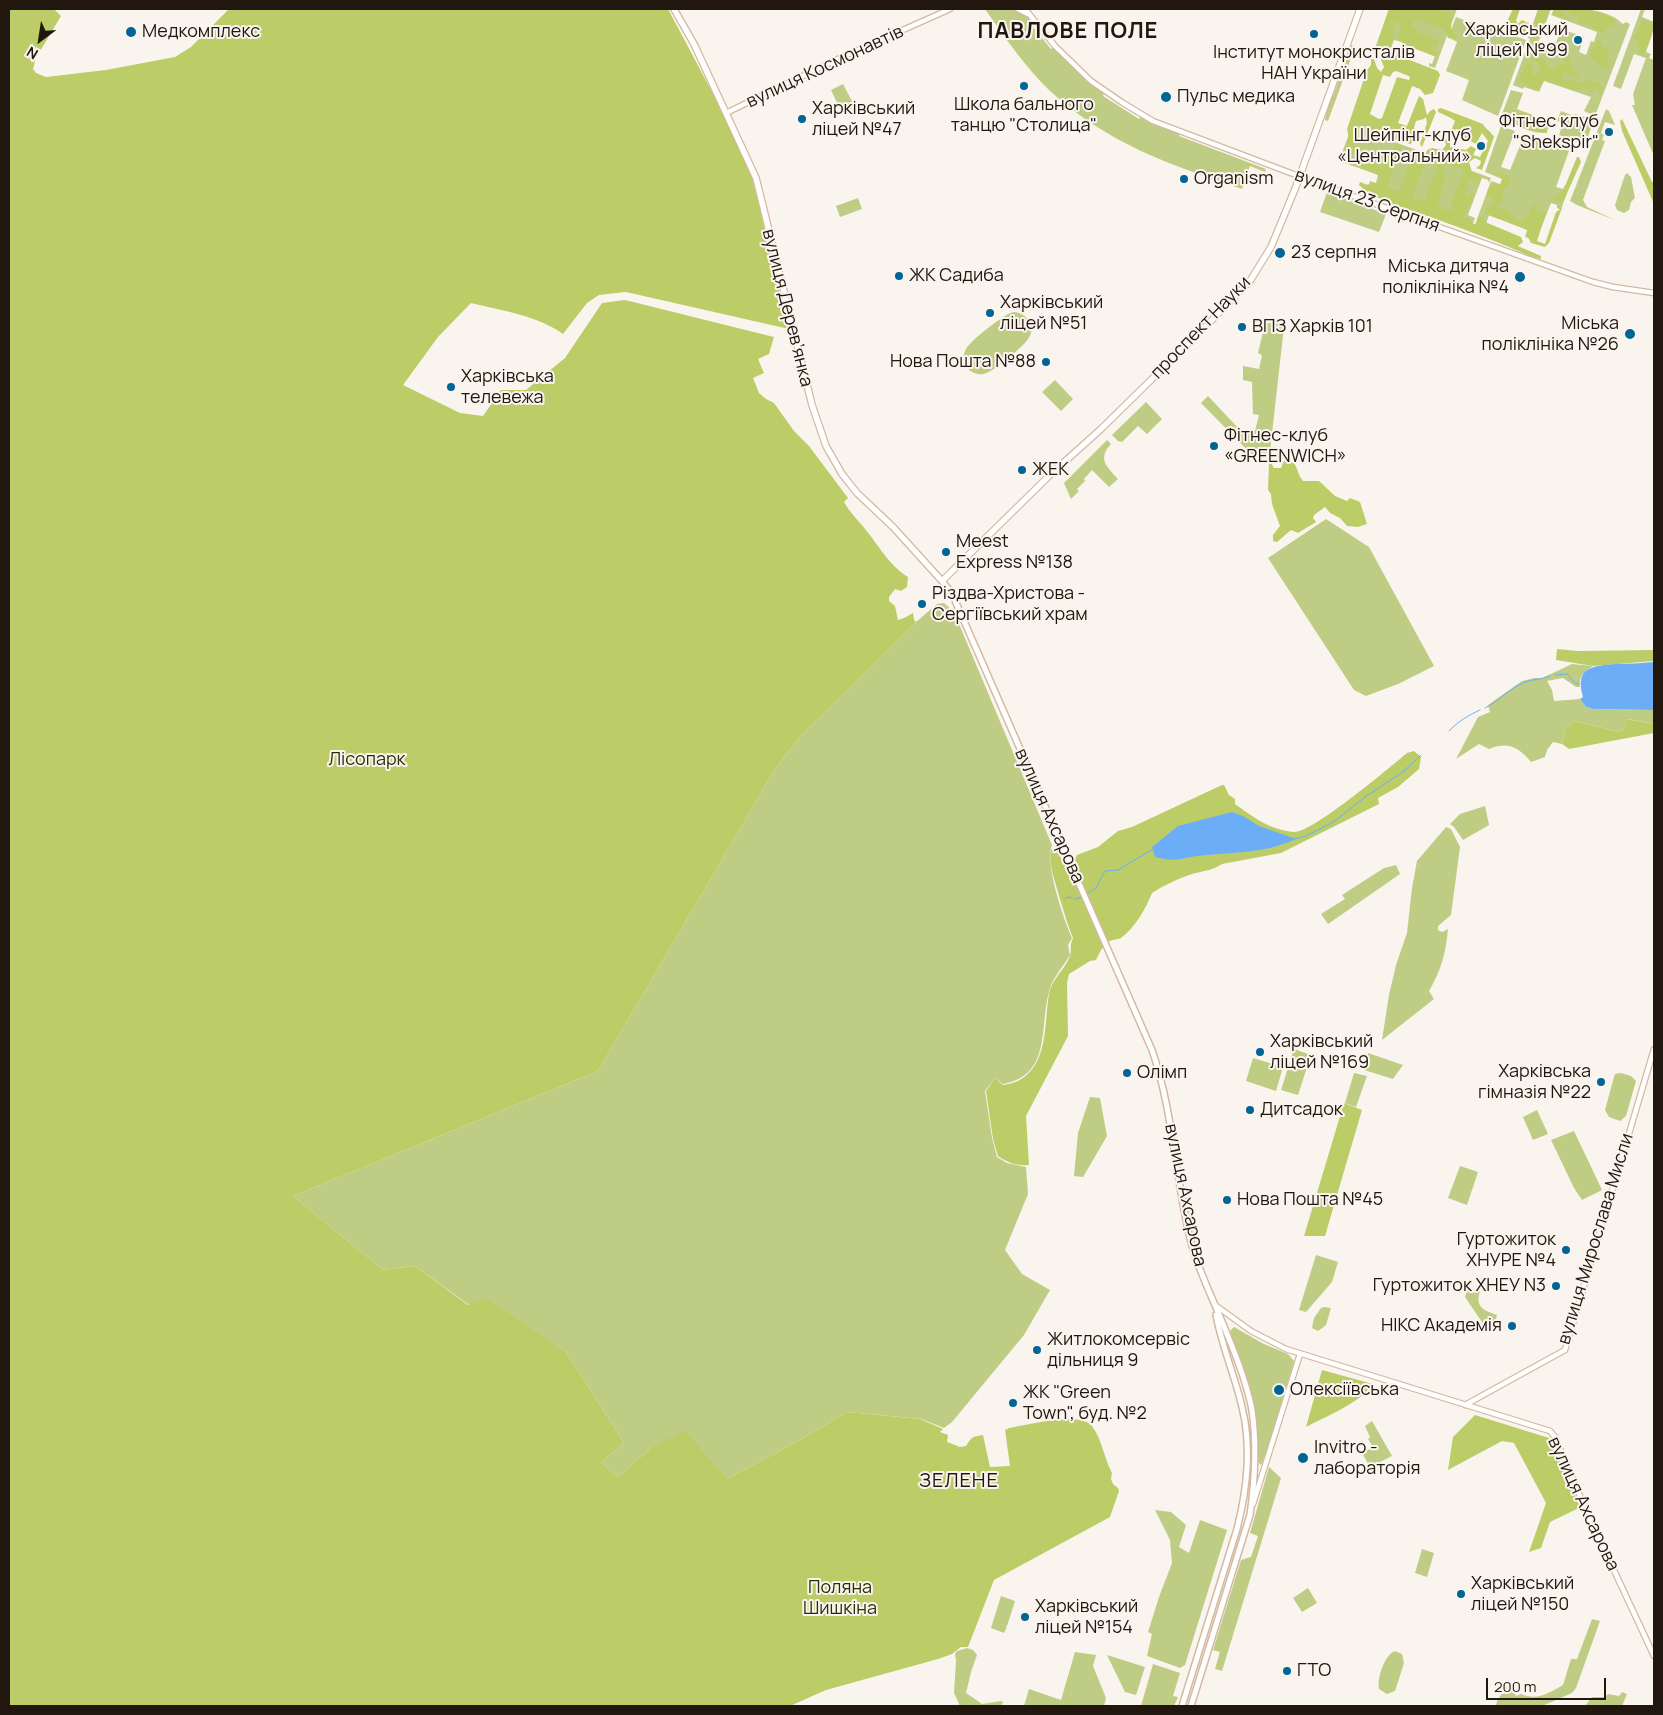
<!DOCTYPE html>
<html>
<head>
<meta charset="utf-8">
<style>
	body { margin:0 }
	#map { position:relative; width:1663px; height:1715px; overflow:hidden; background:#faf4ef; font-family:Manrope,sans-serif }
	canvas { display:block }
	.frame { position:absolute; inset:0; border:10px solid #21170e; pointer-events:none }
	.north { position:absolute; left:15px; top:15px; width:50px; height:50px; -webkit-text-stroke:4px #faf4ef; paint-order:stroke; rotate:211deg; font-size:14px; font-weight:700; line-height:20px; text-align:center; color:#21170e }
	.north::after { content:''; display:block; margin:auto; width:18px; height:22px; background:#21170e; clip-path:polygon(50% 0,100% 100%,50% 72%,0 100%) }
	.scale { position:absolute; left:1486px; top:1678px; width:120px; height:22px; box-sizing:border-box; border:2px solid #21170e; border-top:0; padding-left:6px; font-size:15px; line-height:18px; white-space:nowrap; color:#21170e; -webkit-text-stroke:4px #faf4ef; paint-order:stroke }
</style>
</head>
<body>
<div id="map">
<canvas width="1663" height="1715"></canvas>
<div class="frame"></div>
<div class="north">N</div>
<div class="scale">200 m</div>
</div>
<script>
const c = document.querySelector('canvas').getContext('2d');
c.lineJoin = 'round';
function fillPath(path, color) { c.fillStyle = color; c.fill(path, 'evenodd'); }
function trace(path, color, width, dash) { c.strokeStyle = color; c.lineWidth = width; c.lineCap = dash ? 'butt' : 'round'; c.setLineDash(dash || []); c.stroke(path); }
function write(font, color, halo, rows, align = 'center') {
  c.font = font + ' Manrope,sans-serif'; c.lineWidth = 4; c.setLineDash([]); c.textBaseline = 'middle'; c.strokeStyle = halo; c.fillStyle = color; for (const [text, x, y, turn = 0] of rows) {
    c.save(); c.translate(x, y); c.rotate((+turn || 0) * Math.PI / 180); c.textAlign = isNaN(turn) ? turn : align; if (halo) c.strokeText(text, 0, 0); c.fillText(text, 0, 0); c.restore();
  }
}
const green = new Path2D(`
	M985 9C1007 9 1020 6 1035 25L1033 27 1051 49 1054 47 1083 77 1104 93 1103 96 1139 119 1141 116 1180 133 1179 136 1266 169 1265 172 1250 166 1242 189C1168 164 1108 144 1049 90 1026 68 1003 35 985 9Z
	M1389 9H1457L1435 68 1429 66V63L1432 64 1435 56 1402 44V42L1394 40 1390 51 1376 46Z
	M1538 9H1551L1538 43 1555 46 1561 29 1584 37 1579 52 1586 55 1591 41 1594 42 1597 32 1551 15 1554 9C1577 9 1606 7 1623 24L1626 22 1630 24 1595 116 1584 111 1591 97 1544 81 1539 92 1524 87 1523 89 1513 85 1530 39 1528 38Z
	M1641 9H1645L1642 17 1654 22V28L1646 52 1651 54 1649 58 1654 60V156L1632 105H1635L1633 94 1646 58 1634 54 1621 89 1613 86Z
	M1456 17 1480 26H1487L1526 40 1498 116 1462 100 1469 80 1446 71 1457 42 1448 37Z
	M1351 45 1355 47 1328 121 1325 120 1326 111 1332 96H1333Z
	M843 84 855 107 842 113 831 90Z
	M1511 90 1523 93 1517 109 1551 122 1547 131 1502 114Z
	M1606 109 1609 111 1615 125 1605 122 1601 133 1604 135 1602 140 1605 141 1583 200 1587 207 1617 221 1577 205 1570 201Z
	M1561 111 1574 116 1575 114 1594 120 1585 145 1559 135 1563 123 1557 121Z
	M1352 126 1491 178 1489 183 1488 180 1482 178 1468 215 1475 218 1471 229 1367 190 1370 181 1376 183 1378 175 1339 161Z
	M1501 126 1515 131 1501 167 1510 170 1524 136 1569 151 1556 187 1563 189 1565 185 1569 186 1561 210 1557 208V205L1551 203 1536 241 1525 237 1527 230 1489 215 1483 234 1473 230 1491 181 1500 184 1502 179 1485 172Z
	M1627 173 1631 177 1635 198 1631 202 1629 210 1624 213 1617 210 1615 205 1625 175Z
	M1327 192 1386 214 1379 232 1320 212Z
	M858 198 862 209 840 217 836 206Z
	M1014 312C1027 313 1037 327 1028 339 1023 347 991 374 983 374 978 375 973 373 969 370 963 364 962 356 966 349 970 341 1005 313 1014 312Z
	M1278 321 1283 322 1284 327 1270 451 1256 459 1201 403 1208 396 1241 431H1255L1259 415 1253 414 1252 382 1243 380V366L1259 369 1262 355 1258 353 1265 324Z
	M1055 380 1073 399 1061 411 1042 392Z
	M1146 402 1162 419 1147 434 1138 426 1122 442 1118 441 1112 435Z
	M1107 440 1111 444C1097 459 1107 467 1118 479L1109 487 1092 470 1084 479 1085 481 1077 489 1079 491 1071 499 1064 483Z
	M1326 519 1369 547 1434 666 1398 684 1366 696 1354 690 1268 558Z
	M944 603 954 612 1052 845C1044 862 1064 921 1072 938L1068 945 1070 955C1063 967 1052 978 1049 992 1039 1028 1052 1075 1003 1084L995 1078 985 1091 992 1138 997 1157 1007 1163 1026 1167 1028 1194 1005 1250 1022 1274 1050 1290 1024 1335 952 1422 944 1428 921 1419 847 1412 800 1440 727 1479 652 1447 618 1477 601 1462 624 1443 566 1352 526 1326 469 1305 415 1266 383 1270 293 1196 598 1071 775 769 798 739 916 622 937 604Z
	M1572 664 1593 666C1585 671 1578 676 1580 687H1576L1563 678 1547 681 1552 690 1554 701 1580 699 1586 707 1593 709 1654 710V724L1627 719 1625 728 1619 732 1575 721 1565 729 1562 744 1553 742 1547 750 1545 757 1531 762C1519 747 1507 741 1489 749L1479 744 1456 759 1478 717 1490 712 1488 705 1522 681 1534 678H1542Z
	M1485 806 1489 825 1463 840 1454 827 1450 824 1460 814Z
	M1446 827 1451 829 1460 847 1451 915 1438 926V930L1442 932 1448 929C1446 952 1441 971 1429 991L1434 999 1382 1040 1389 995 1396 965 1407 933 1412 888 1417 861Z
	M1396 865 1400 874 1328 924 1321 914 1345 899 1342 895 1384 868Z
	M1294 1049 1311 1055 1298 1095 1281 1090Z
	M1368 1053 1403 1065 1393 1079 1364 1070Z
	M1253 1058 1283 1067 1276 1091 1246 1081Z
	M1354 1073 1367 1076 1356 1107 1345 1103Z
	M1621 1073 1631 1076 1636 1081 1626 1116 1620 1121 1609 1117 1605 1110 1614 1077 1615 1074Z
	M1090 1097 1100 1098 1107 1136 1083 1177 1074 1176 1078 1133Z
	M1537 1110 1548 1134 1533 1140 1523 1117Z
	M1574 1131 1602 1190 1582 1200 1574 1188 1551 1140Z
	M1460 1166 1478 1172 1467 1205 1448 1198Z
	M1316 1255 1338 1262 1332 1282 1306 1312 1299 1310Z
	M1468 1288 1480 1291C1475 1307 1483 1310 1497 1315L1494 1328 1488 1331 1465 1297Z
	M1325 1307 1331 1308 1326 1325 1318 1331 1312 1328 1314 1318 1321 1308Z
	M1234 1327 1264 1344 1288 1354 1294 1361 1270 1443 1261 1465 1258 1462V1441L1253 1402 1230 1331Z
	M1372 1421 1392 1456 1370 1467 1362 1453 1373 1447 1368 1439 1370 1437 1365 1426Z
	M1269 1467 1281 1478 1222 1671 1215 1669 1220 1652 1213 1650 1241 1560 1251 1557 1258 1536 1250 1533Z
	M1155 1510 1171 1512 1186 1525 1179 1547 1189 1553 1200 1520 1227 1530 1185 1665 1180 1668 1147 1656 1152 1634 1148 1632 1159 1597 1172 1563 1170 1540Z
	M1422 1549 1434 1553 1427 1577 1415 1573Z
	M1308 1588 1317 1603 1302 1612 1293 1598Z
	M1001 1596 1015 1601 1007 1626H1005L1007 1627 1004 1633 991 1628Z
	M1592 1619 1600 1621 1576 1688 1572 1693 1542 1706H1496L1497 1701 1506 1687 1513 1690 1516 1696 1521 1694C1537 1701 1549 1693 1563 1685L1571 1659H1577Z
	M967 1648 973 1650 977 1655 971 1672 966 1693 982 1704 1001 1701 1003 1702 1001 1706H960L954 1693 956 1661 955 1654 957 1651Z
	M1395 1651 1402 1654 1404 1663 1395 1691 1387 1694 1379 1689C1377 1679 1384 1655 1395 1651Z
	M1075 1652 1096 1655 1093 1666 1106 1698 1104 1706H1024L1029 1689 1061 1700Z
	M1107 1655 1145 1667 1136 1695 1125 1692Z
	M1153 1664 1180 1673 1173 1696 1178 1697 1174 1706H1141Z
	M1622 1692 1627 1694 1622 1706H1585L1592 1697H1605L1608 1694 1619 1696Z`);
const forest = new Path2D(`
	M9 9H54L61 16 36 58 33 69 36 73 46 77 106 70 175 57 191 47 229 9H668L728 122 751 173 789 329 626 292 599 295 587 303 563 334C536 315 503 311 471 303L438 337 403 385 460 413 483 416 501 390H526L565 358 602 303 625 300 774 337 769 354 758 359 764 373 753 378 759 393 766 399 774 403 794 431 809 446 848 498 844 502C849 511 855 517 861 524 877 542 887 564 908 577L907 587 901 591 895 589 889 597V601L895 606 898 620 904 618 913 613 914 620 916 622 798 739 775 769 598 1071 293 1196 383 1270 415 1266 468 1305 486 1298 566 1352 624 1443 601 1462 618 1477 652 1447 685 1431 727 1479 800 1440 847 1412 920 1419 943 1429 940 1432 948 1435 947 1442 960 1447 966 1446C971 1437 974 1436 983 1435L990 1467 1010 1466 1005 1430 1009 1428C1026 1425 1080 1411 1092 1426 1102 1439 1104 1458 1112 1473L1111 1479 1113 1484 1118 1488 1119 1491 1110 1517 994 1580 968 1647H961L952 1654 938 1659 826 1690 790 1706H9Z
	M1389 9H1440L1452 14 1451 28 1457 37 1455 39 1448 38 1445 30 1416 19 1412 25 1418 32 1439 41 1437 46 1434 45 1431 46V48L1438 53 1436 57 1409 46 1398 40 1397 36 1400 32 1401 22 1395 23C1395 32 1392 42 1389 52L1438 71 1440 75 1433 93 1425 95 1420 89 1412 86 1398 123 1407 126 1419 96 1423 99 1427 115 1430 111 1434 109 1436 112 1422 147 1420 144 1427 123 1426 117 1424 119 1416 121 1414 128 1416 134 1411 144C1399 142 1387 134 1377 134V138L1370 139 1367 136 1360 137 1355 134 1353 141 1356 152 1351 153 1353 162 1346 163 1342 160 1341 158C1344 149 1351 138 1347 129L1367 70 1371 65V59H1374L1377 68 1381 72 1384 67 1381 60V56L1386 54 1375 49ZM1396 71 1409 76 1410 78 1409 80 1397 77 1382 118 1379 119 1370 114 1383 75 1390 77 1393 72Z
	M1513 9H1520L1516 21 1518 24 1522 20 1530 24 1527 35 1513 30 1508 19Z
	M1541 9H1550L1540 36 1536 39 1532 38 1530 35 1532 28 1537 25 1535 21 1538 10Z
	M1554 9H1589L1614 18 1616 22 1607 28 1605 32 1602 33C1597 29 1591 28 1587 23L1583 24 1578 23V17H1574L1567 11 1562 13 1570 18V21L1555 15 1553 14Z
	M1642 21H1649L1654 25C1652 34 1649 50 1640 55L1638 53 1640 48 1635 37Z
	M1598 40H1600L1603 46 1608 52 1609 67C1599 70 1594 61 1589 54Z
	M1533 54 1538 58 1545 59 1546 65 1553 69 1556 68 1558 65 1564 64 1565 61 1561 59 1562 56 1569 58 1572 70 1580 75 1578 78 1563 72C1563 76 1562 80 1567 82L1569 80 1583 83 1590 80 1603 86 1601 95 1598 94 1599 89 1597 87 1592 91 1588 89 1575 90 1544 80 1538 90 1519 82V79L1526 64H1532L1533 75 1539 74 1540 64 1530 58Z
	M1441 108 1483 124C1485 129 1491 131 1494 137L1482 170 1476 168 1480 165 1481 161 1475 158 1469 162 1472 172 1479 175 1481 179 1478 183 1470 178 1468 182 1466 196 1467 197 1472 193 1474 196 1463 218H1468L1474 224H1476L1479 217H1483L1485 222 1521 237 1523 242 1518 246 1541 256V259L1534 258C1501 243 1467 230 1433 218 1414 211 1371 199 1359 185L1360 182C1368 186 1378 186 1381 177L1373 172 1359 166V163L1373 161 1380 167 1384 165 1382 156 1390 158 1393 157V150L1396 144 1401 148 1387 187 1396 191 1400 190 1413 153 1419 157 1426 156V160L1412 197 1420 200 1425 199 1433 177 1438 173 1435 160 1425 155 1427 150 1432 148 1442 150 1446 145 1444 138 1450 140V147L1466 150 1471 146 1476 149 1473 155 1480 157 1488 141 1482 133 1476 144 1465 138 1464 140 1461 139 1463 132 1456 129 1452 133 1451 131 1455 121 1451 118 1438 112V109ZM1440 162 1462 169 1464 173 1452 199 1453 209C1446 212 1442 209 1438 203 1441 193 1444 183 1446 173Z
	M1520 112 1522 115V117L1519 118 1547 130V133C1535 134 1515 127 1506 117L1508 114 1518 117 1517 115Z
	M1622 119 1652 182H1654V204L1622 131 1620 121Z
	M1577 157H1579L1581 162 1564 200 1562 202 1555 200 1554 196 1563 191Z
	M1495 172 1507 175 1511 181 1510 185 1502 189 1503 199 1496 208C1500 209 1505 209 1508 211 1513 215 1517 223 1525 218 1530 215 1529 209 1534 205L1538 206V211H1543L1546 213 1537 241 1545 244 1556 212 1562 208 1549 243 1545 247 1531 243 1527 235 1528 231 1524 228 1485 214 1487 208 1494 203 1493 198 1487 196C1490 179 1492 186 1501 184L1503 181 1500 176 1494 174Z
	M1284 461 1294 463C1298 469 1298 475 1303 481H1319L1335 496 1347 501 1350 498 1360 502 1367 524 1358 527 1347 526 1340 518 1330 513 1325 507 1314 515 1313 518 1316 522 1298 533 1291 530 1277 542 1273 541V535L1280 526 1272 504 1271 494 1268 490 1269 463H1271L1274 468H1281Z
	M1557 649 1578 651 1654 650V661L1593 666 1556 660Z
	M1626 719 1654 724V733L1569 749 1562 744 1565 729 1575 721 1619 732 1625 728Z
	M1414 751 1421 757 1419 769 1398 787 1378 798 1379 804 1281 853 1222 864C1212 871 1202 871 1192 874 1177 879 1165 885 1152 893 1146 908 1135 928 1121 938 1117 940 1114 939 1110 941 1103 944 1099 954 1096 960L1090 961 1069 974 1067 983 1068 1036 1026 1116 1029 1165C1017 1166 1008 1163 998 1156L993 1139 986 1091 995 1078 1003 1085C1008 1084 1014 1083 1018 1081 1049 1065 1044 1023 1049 994 1052 978 1065 970 1070 956 1072 949 1069 947 1073 938 1067 924 1064 911 1059 896 1055 880 1048 865 1051 849L1056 850 1064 863 1075 859 1077 855 1098 847 1118 831 1132 827 1222 785H1224L1229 795 1235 799V804C1253 817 1270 830 1294 832 1312 833 1389 768 1407 753Z
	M1344 1103 1362 1110 1325 1236H1304Z
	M1322 1370 1373 1384C1360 1403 1327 1416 1306 1427Z
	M1475 1415 1549 1438 1581 1507 1550 1522 1541 1548 1529 1552 1546 1503 1514 1443 1502 1441 1448 1470 1453 1437Z`);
const water = new Path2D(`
	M1654 662V710L1593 709 1586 707 1580 699 1583 697C1575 668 1590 666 1615 664 1628 664 1641 663 1654 662Z
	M1232 812 1243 816 1259 826 1296 839C1264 854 1231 852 1197 856 1178 859 1176 862 1155 857L1152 847 1178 826Z`);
const stream = new Path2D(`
	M1555 675 1567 674 1575 683 1579 684
	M1485 708C1499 701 1509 689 1523 683 1531 679 1541 680 1550 676
	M1449 731C1457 722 1469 715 1480 710
	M1294 839 1306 836 1335 821 1365 797 1404 771 1421 755
	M1085 895 1096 888 1105 871 1118 870 1153 849
	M1065 899 1068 897 1072 898
	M1075 899 1082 897`);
const tertiary = new Path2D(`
	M1018 9 1028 14
	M1025 9 1055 46 1091 81 1123 103 1153 121 1325 186 1593 282 1613 287 1654 293
	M726 113 840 58 950 9
	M1215 1305 1251 1331 1286 1349 1550 1431 1555 1437 1585 1508 1654 1656
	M1465 1405 1565 1350 1654 1049
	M1253 1504 1300 1354`);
const secondary = new Path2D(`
	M942 581 953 595 957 605 1152 1050C1174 1113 1175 1182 1192 1246 1201 1277 1216 1305 1227 1334 1237 1358 1247 1384 1252 1410 1257 1445 1255 1480 1250 1515L1191 1706
	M1182 1706 1237 1529C1247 1490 1252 1447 1242 1407 1235 1376 1222 1347 1216 1315`);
const primary = new Path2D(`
	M674 9 694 44 756 178 812 405 826 446 842 474 857 493 893 527 942 581 1051 474 1101 429 1206 326 1250 281 1271 247 1295 189 1360 9`);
const markers = [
	[131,32,6,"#006594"],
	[1314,34,5,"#006594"],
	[1578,40,5,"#006594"],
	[1024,86,5,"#006594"],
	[1166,97,6,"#006594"],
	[802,119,5,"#006594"],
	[1609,132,5,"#006594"],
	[1481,146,5,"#006594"],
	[1184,179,5,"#006594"],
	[1280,253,6,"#006594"],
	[899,276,5,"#006594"],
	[1520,277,6,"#006594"],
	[990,313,5,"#006594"],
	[1242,327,5,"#006594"],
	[1630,334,6,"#006594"],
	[1046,362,5,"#006594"],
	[451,387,5,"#006594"],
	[1214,446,5,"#006594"],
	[1022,470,5,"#006594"],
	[946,552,5,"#006594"],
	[922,604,5,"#006594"],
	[1260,1052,5,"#006594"],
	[1127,1073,5,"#006594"],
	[1601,1082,5,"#006594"],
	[1250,1110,5,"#006594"],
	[1227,1200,5,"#006594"],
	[1566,1250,5,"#006594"],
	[1556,1286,5,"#006594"],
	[1512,1326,5,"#006594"],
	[1037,1350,5,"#006594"],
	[1279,1390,6,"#006594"],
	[1013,1403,5,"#006594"],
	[1303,1458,6,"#006594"],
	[1461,1594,5,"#006594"],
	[1025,1617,5,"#006594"],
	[1287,1671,5,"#006594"]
];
const poiNames = [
	["Харківський",1568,30,"right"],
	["ліцей №99",1568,51,"right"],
	["Медкомплекс",142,32],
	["Інститут монокристалів",1314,53,"center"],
	["НАН України",1314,74,"center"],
	["Пульс медика",1177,97],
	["Школа бального",1024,105,"center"],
	["танцю \"Столица\"",1024,126,"center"],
	["Харківський",812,109],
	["ліцей №47",812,130],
	["Фітнес клуб",1599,122,"right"],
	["\"Shekspir\"",1599,143,"right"],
	["Шейпінг-клуб",1471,136,"right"],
	["«Центральний»",1471,157,"right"],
	["Organism",1194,179],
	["23 серпня",1291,253],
	["Міська дитяча",1509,267,"right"],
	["поліклініка №4",1509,288,"right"],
	["ЖК Садиба",909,276],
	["Харківський",1000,303],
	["ліцей №51",1000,324],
	["Міська",1619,324,"right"],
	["поліклініка №26",1619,345,"right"],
	["ВПЗ Харків 101",1252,327],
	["Нова Пошта №88",1036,362,"right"],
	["Харківська",461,377],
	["телевежа",461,398],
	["Фітнес-клуб",1224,436],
	["«GREENWICH»",1224,457],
	["ЖЕК",1032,470],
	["Meest",956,542],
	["Express №138",956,563],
	["Різдва-Христова -",932,594],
	["Сергіївський храм",932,615],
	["Харківський",1270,1042],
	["ліцей №169",1270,1063],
	["Харківська",1591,1072,"right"],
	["гімназія №22",1591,1093,"right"],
	["Олімп",1137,1073],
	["Дитсадок",1260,1110],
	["Нова Пошта №45",1237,1200],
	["Гуртожиток",1556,1240,"right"],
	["ХНУРЕ №4",1556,1261,"right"],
	["Гуртожиток ХНЕУ N3",1546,1286,"right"],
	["НІКС Академія",1502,1326,"right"],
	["Житлокомсервіс",1047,1340],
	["дільниця 9",1047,1361],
	["Олексіївська",1290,1390],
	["ЖК \"Green",1023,1393],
	["Town\", буд. №2",1023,1414],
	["Invitro -",1314,1448],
	["лабораторія",1314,1469],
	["Харківський",1471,1584],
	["ліцей №150",1471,1605],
	["Харківський",1035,1607],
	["ліцей №154",1035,1628],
	["ГТО",1297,1671]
];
const streetNames = [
	["вулиця Космонавтів",825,67,-25],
	["вулиця 23 Серпня",1367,201,20],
	["вулиця Дерев’янка",787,308,76],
	["проспект Науки",1201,328,-46],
	["вулиця Ахсарова",1049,816,66],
	["вулиця Ахсарова",1185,1195,78],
	["вулиця Мирослава Мисли",1596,1239,-73],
	["вулиця Ахсарова",1583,1504,65]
];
const parkNames = [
	["Лісопарк",367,760],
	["Поляна",840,1588],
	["Шишкіна",840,1609]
];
const quarterNames = [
	["ЗЕЛЕНЕ",959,1481]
];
const districtNames = [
	["ПАВЛОВЕ ПОЛЕ",1068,32]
];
fillPath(green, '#bfcc83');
fillPath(forest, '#bccd67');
fillPath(water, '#6cadf8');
trace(stream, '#6cadf8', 1);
trace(tertiary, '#d6b8a1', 7);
trace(secondary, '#d6b8a1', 8);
trace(primary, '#d6b8a1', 8);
trace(tertiary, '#fff', 4.5);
trace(secondary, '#fff', 5);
trace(primary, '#fff', 5.5);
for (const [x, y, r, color] of markers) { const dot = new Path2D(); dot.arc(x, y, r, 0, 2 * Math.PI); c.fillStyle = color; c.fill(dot); trace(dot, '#faf4ef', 2); }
write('18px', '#21170e', '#faf4ef', poiNames, 'left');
write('18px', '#21170e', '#faf4ef', streetNames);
write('18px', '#292e02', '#faf4ef', parkNames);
c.letterSpacing = '1px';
write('20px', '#21170e', '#faf4ef', quarterNames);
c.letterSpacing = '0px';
c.letterSpacing = '1px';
write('bold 22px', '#21170e', '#faf4ef', districtNames);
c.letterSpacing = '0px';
</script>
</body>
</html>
